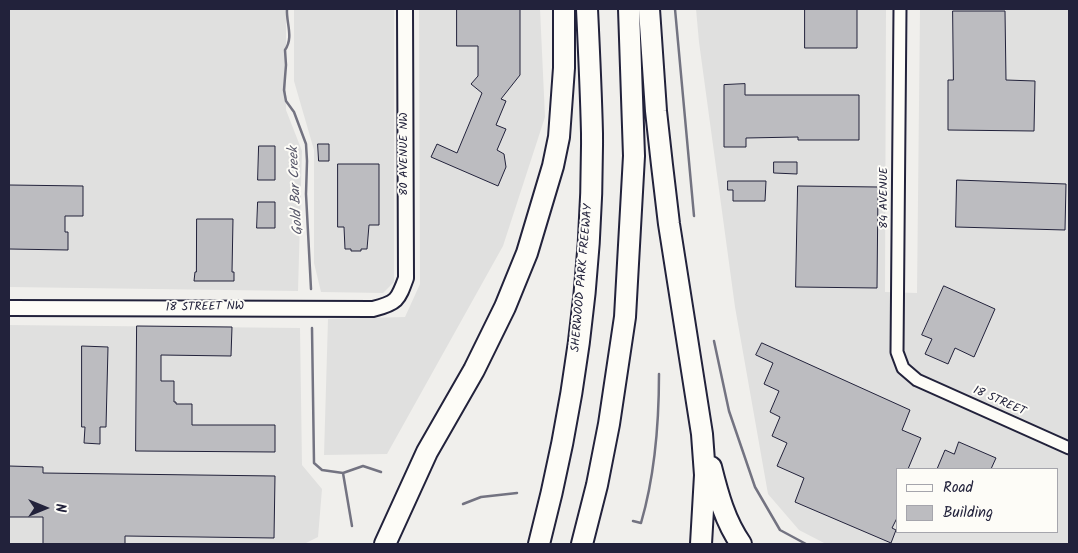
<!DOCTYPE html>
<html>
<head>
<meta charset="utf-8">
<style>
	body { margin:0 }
	#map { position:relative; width:1078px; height:553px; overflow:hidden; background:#f0efec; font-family:Kalam,sans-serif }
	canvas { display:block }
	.frame { position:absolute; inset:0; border:10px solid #22223b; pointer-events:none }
	.legend { position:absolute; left:896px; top:468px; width:162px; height:65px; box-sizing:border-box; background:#fdfcf7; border:1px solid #a5a5ac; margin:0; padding:6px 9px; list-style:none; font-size:15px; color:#22223b }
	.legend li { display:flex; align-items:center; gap:10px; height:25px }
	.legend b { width:25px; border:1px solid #a5a5ac }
	.north { position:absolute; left:20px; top:483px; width:50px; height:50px; -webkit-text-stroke:4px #fdfcf7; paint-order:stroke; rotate:90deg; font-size:14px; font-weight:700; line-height:20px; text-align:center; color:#22223b }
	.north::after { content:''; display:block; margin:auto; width:18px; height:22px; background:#22223b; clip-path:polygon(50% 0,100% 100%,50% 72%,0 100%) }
</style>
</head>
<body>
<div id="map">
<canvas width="1078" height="553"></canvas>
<div class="frame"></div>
<ul class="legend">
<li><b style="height:6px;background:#fdfcf7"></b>Road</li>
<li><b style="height:14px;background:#bcbcc0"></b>Building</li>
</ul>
<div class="north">N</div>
</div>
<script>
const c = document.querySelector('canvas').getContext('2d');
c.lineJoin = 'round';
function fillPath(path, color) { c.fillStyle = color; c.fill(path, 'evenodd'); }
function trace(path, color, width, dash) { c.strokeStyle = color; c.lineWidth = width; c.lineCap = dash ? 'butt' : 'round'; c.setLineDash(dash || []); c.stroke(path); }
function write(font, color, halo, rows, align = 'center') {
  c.font = font + ' Kalam,sans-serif'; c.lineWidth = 4; c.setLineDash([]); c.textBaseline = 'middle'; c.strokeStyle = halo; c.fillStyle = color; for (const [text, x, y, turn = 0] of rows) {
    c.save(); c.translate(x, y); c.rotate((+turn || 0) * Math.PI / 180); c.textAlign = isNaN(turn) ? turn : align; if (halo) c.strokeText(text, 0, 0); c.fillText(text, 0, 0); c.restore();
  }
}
const built = new Path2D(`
	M9 9H286V110L302 151 298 291 9 287Z
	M294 9H394V282L383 293 321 292 314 263V150L294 81Z
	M419 9H540L545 117 503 246 387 454 324 455 328 319 405 317 420 284Z
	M696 9H886L885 292 917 293 920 9H1069V544H826L799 530 768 494 735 307 699 42ZM897 469H1057V532H897Z
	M9 325 300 328 302 465 322 489 318 537 304 544H9Z`);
const stream = new Path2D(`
	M287 9C286 23 294 37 285 50L286 65 284 90 286 101 294 112 306 144 307 161 306 194 311 289
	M675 9 694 216
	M312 328 314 463 322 470 343 473 352 526
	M714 341 729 411 755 487 780 530 806 544
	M343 473 363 466 381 472
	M463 504 481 497 517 493
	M633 521 641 523C655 475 659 424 659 374`);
const building = new Path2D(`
	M457 9H520V75L501 99 506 101 496 125 506 129 497 150 504 154 506 167 498 186 431 157 437 144 457 153 482 93 471 84 478 76V46H457Z
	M805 9H857V48H805Z
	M953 11H1005L1006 80 1035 81 1034 131 948 130V80H953Z
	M745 84V95H859V140H798V137L746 138V147H724V85Z
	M318 144H329V161H319Z
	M259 146H275V180H258Z
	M774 162H797V174L774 173Z
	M338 164H379V225H369L367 249H361V251H351V249H345L344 227H338Z
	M957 180 1066 184 1065 230 956 227Z
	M728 181H766L765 201H733V190H728Z
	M9 185 83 186V216H65V232H68V250L9 249Z
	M798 186 878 187 877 288 796 287Z
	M258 202H275V228H257Z
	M197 219H233L232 272H234V281H194L195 272H196Z
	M944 286 995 309 974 357 955 348 948 364 925 354 932 339 922 335Z
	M137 326 232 327 231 356 161 355V381H174V402H176V404H192V425H275V452L136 451Z
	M762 343 910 410 902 430 921 438 908 469H897V518L892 528 896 530 891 543 795 502 804 478 777 466 787 443 772 436 780 417 770 412 779 391 764 384 773 363 756 355Z
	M82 346 108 347 106 427H100V444L84 443 85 427H82Z
	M959 442 996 458 991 469H937L945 450 954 454Z
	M9 466 43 467V473L275 476 274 538 125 536V544H43V517H9Z`);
const minor = new Path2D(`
	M900 9 897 352 903 368 917 380 1069 448`);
const tertiary = new Path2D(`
	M9 308 373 309C397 303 398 300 406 278L405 9`);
const motorway = new Path2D(`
	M649 9 656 111 662 165 669 224 702 434 705 475 701 544
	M711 467C718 495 725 521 741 544
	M385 544 427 452 474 370 505 307 527 253 553 166 559 137 564 68V9
	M539 544C574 411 593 271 592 133 591 92 589 50 587 9
	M582 544 597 485 609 424 625 317 634 156 629 9`);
const streetNames = [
	["80 AVENUE NW",405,154,-90],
	["84 AVENUE",885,198,-90],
	["SHERWOOD PARK FREEWAY",583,278,-85],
	["18 STREET NW",205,308,-1],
	["18 STREET",999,402,24]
];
const waterNames = [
	["Gold Bar Creek",297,191,-93]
];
fillPath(built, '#e0e0df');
trace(stream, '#737381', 2.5);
fillPath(building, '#bcbcc0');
trace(building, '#22223b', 1);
trace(minor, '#22223b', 15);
trace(tertiary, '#22223b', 18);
trace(motorway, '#22223b', 24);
trace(minor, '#fdfcf7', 11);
trace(tertiary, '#fdfcf7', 14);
trace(motorway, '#fdfcf7', 20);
write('12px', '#22223b', '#fdfcf7', streetNames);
write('italic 14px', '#58586a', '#fdfcf7', waterNames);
</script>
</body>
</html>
